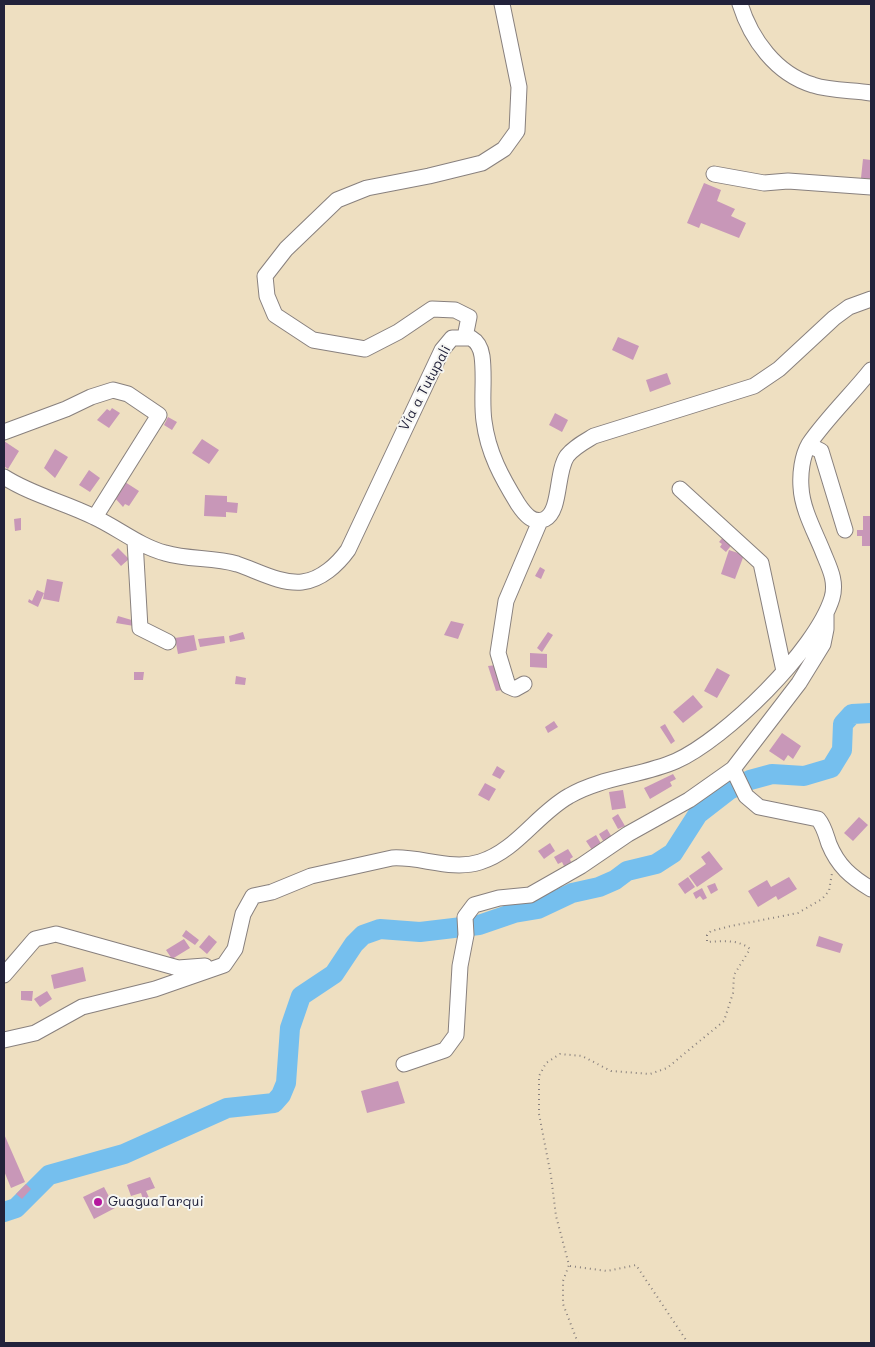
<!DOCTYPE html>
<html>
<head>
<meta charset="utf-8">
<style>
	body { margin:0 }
	#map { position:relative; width:875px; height:1347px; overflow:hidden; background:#eedfc1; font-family:Mali,sans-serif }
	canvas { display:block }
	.frame { position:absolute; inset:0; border:5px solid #22223b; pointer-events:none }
</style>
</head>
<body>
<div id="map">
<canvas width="875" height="1347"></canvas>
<div class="frame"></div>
</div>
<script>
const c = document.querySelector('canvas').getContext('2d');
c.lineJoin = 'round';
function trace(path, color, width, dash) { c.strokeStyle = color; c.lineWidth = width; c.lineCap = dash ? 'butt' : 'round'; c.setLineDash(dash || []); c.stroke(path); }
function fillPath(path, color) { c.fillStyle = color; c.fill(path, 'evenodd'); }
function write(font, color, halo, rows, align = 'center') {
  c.font = font + ' Mali,sans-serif'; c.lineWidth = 4; c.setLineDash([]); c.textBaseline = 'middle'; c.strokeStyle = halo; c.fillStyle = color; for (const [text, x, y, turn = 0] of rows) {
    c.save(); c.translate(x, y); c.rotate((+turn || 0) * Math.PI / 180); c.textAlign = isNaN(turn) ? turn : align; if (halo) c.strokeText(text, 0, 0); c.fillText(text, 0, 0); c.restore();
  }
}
const river = new Path2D(`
	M4 1212 16 1208 49 1175 124 1154 227 1108 274 1103 281 1095 286 1083 290 1028 301 996 334 974 354 944 363 935 380 929 420 932 479 925 514 913 538 909 572 893 599 887 615 880 627 871 656 864 673 853 698 814 729 790 750 780 772 774 804 776 831 768 842 750 843 724 852 714 871 713`);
const building = new Path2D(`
	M863 159 871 160V179L861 178Z
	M704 183 721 190 717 201 735 209 731 216 746 223 739 238 701 223 699 228 687 223Z
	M618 337 639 346 633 360 612 350Z
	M667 373 671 384 650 392 646 380Z
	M112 408 120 413 109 428 97 420 107 409 110 411Z
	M555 413 568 420 562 432 549 425Z
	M168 417 177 422 172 430 164 425Z
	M202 439 219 450 209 464 192 453Z
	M4 441 19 451 8 469 4 466Z
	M55 449 68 457 55 478 44 468Z
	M89 470 100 478 90 492 79 485Z
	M125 482 139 491 129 506 125 504 123 507 115 498Z
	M205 495 227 496V502L238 503 237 513 226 512V517L204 516Z
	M863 516H871V546H862V536H857V530H863Z
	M21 518V530L15 531 14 519Z
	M725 535 734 542 726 552 720 547 722 544 719 542Z
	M118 548 129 559 121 566 111 555Z
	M729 550 744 555 735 579 721 574Z
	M540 567 545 570 541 579 535 576Z
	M47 579 63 582 59 602 43 599Z
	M37 590 44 593 38 607 28 602 29 599 32 601Z
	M118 616 135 621 134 626 116 623Z
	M451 621 464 624 458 639 444 635Z
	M243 632 245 639 230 642 229 636Z
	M548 632 553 635 542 652 537 648Z
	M194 635 197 650 178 654 175 638Z
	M224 636 225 643 200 647 198 639Z
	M530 653 547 654V668L530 667Z
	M496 665 502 690 496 691 488 666Z
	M717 668 730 675 717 698 704 691Z
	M134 672H144L143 680H134Z
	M236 676 246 678 245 685 235 684Z
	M693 695 703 707 683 723 673 712Z
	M554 721 558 727 548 733 545 727Z
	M665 724 675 741 671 744 660 727Z
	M782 733 801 746 793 759 788 755 784 761 769 751Z
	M497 766 505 771 500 779 492 775Z
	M673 774 676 779 670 782 672 786 650 799 644 788Z
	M485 783 496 789 489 801 478 795Z
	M623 790 626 808 612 810 609 792Z
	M618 814 625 826 618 829 612 818Z
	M859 817 868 825 853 841 844 833Z
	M607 829 613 839 605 844 599 834Z
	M596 835 603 847 594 853 586 841Z
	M550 843 555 851 544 859 538 851Z
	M568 849 573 857 570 859 571 862 564 866 562 862 558 864 554 857Z
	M709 851 723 869 697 887 689 876 706 864 701 857Z
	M688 877 695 887 685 894 678 884Z
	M789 877 797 889 778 900 776 896 758 907 748 891 767 880 771 887Z
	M715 883 718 890 711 894 707 886Z
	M702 888 707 898 703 900 700 896 696 899 693 893Z
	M186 930 199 940 195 945 182 936Z
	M209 935 217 942 207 954 199 947Z
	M819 936 843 944 840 953 816 946Z
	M184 939 190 948 172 959 166 950Z
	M83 967 86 981 54 989 51 975Z
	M21 991H33L32 1001 21 1000Z
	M47 991 52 999 40 1007 34 999Z
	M398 1081 405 1103 367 1113 361 1091Z
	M4 1134 25 1182 11 1188 4 1171Z
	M150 1177 155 1188 146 1191 150 1200 144 1202 141 1193 131 1196 127 1185Z
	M26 1184 31 1189 22 1199 16 1194Z
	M104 1187 115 1208 94 1219 83 1197Z`);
const path = new Path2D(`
	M570 1266 607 1271 636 1265 688 1343
	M578 1343 563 1304V1281L569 1265 556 1216 551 1176 539 1114V1076L546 1063 560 1054 582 1056 611 1071 650 1074 667 1068 724 1021 733 993 734 975 750 949C738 939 722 941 707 942V935L711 931 731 926 798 913 822 899 829 891 832 873`);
const minor = new Path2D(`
	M740 4C751 39 776 74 813 85 831 91 853 90 871 93
	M714 174 764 183 788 181 871 187
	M465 337 469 317 455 310 432 309 398 332 365 349 313 340 275 315 267 296 265 276 286 249 337 200 367 188 429 176 482 163 504 149 517 131 519 87 502 4
	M4 432 66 409 91 397 113 390 128 394 159 415 95 517
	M809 445 821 451 845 530
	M4 477C32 495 64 502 94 517 118 528 139 546 165 553 188 560 214 557 237 564 258 571 280 584 302 582 321 580 338 564 348 550L442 350 452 338H471C478 342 481 349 482 356 485 378 481 400 484 421 488 453 502 478 518 504 524 513 533 525 545 519 561 511 556 472 567 456 574 447 584 442 594 436L754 386 779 369 834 318 849 307 871 299
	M680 489 761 563 784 671
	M135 541 140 628 168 642
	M826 613V629L823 644 799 683 733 769 746 796 759 807 818 819C824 826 826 835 829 844 838 866 851 877 871 889
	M524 684 515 689 508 686 498 653 506 601 540 521
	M4 975 35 939 56 934 178 968 205 966
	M4 1040 35 1033 82 1007 155 989 224 965 235 949 243 914 253 896 272 892 311 876 392 858C420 856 451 871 480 862 516 851 537 814 569 796 601 777 642 776 676 761 725 739 816 650 832 598 837 581 829 567 823 552 815 532 802 509 801 487 800 474 802 456 809 444 826 419 852 394 871 370
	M404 1064 445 1050 456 1035 460 966 466 935 465 917 474 905 499 898 530 895 581 866 628 834 689 800 733 769`);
const markers = [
	[98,1202,5,"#b5179e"]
];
const streetNames = [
	["Vía a Tutupali",425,388,-62]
];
const poiNames = [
	["GuaguaTarqui",108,1202]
];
trace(river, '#75bfee', 20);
fillPath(building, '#c897b8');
trace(minor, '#88807e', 17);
trace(path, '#88807e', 2, [1, 4]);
trace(minor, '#fff', 15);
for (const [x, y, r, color] of markers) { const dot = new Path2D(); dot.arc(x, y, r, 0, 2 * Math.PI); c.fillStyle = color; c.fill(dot); trace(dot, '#f6f6f2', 2); }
write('14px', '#22223b', '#f6f6f2', streetNames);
write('14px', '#22223b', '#f6f6f2', poiNames, 'left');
</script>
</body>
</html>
